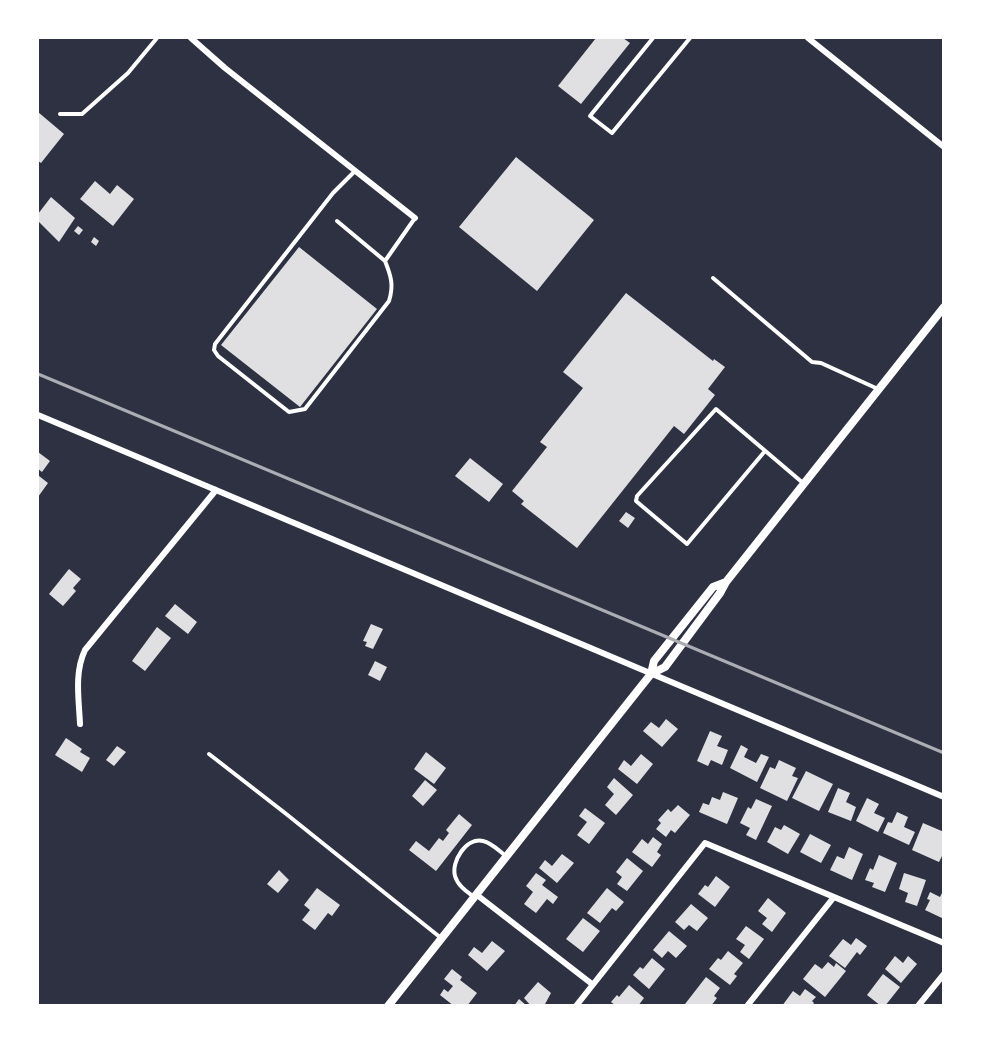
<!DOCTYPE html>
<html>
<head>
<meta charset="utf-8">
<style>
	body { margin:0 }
	#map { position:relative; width:981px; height:1043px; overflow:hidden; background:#2d3142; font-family:Roboto,sans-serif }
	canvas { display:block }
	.frame { position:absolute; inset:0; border:39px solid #fff; pointer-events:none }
</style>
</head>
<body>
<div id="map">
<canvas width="981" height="1043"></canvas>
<div class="frame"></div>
</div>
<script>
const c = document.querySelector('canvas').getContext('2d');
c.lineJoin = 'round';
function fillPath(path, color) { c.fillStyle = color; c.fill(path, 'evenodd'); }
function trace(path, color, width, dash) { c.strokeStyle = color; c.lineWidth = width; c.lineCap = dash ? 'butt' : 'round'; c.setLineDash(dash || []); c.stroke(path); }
const building = new Path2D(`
	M596 38H623L630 43 581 104 558 86Z
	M38 112 64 134 41 163 38 161Z
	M516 157 594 220 537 291 459 227Z
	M95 181 110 194 117 185 134 199 113 226 80 199Z
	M51 197 75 218 59 242 38 221V214Z
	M78 226 83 230 79 235 74 231Z
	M94 237 99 241 96 246 91 242Z
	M299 247 377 309 300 407 221 345Z
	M626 293 713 361 714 359 725 367 708 389 715 395 684 434 674 426 577 548 521 504 524 501 512 491 547 447 540 442 583 388 563 372Z
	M38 452 50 461 42 472 38 469Z
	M470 458 503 484 489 502 455 476Z
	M39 476 48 483 38 497V478Z
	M626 512 635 518 628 528 619 521Z
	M69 569 81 579 73 588 76 591 63 606 49 594Z
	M175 604 197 622 188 634 165 616Z
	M371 624 383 629 373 649 365 646 367 642 363 641Z
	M157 627 171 638 145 671 132 661Z
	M375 661 387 667 380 681 368 675Z
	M666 719 678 729 662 747 643 731 651 722 659 728Z
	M710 731 722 736 717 746 728 750 722 765 711 760 708 766 697 761Z
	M66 738 82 749 80 752 90 758 82 772 55 755Z
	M741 745 748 749 744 757 756 763 761 754 769 757 757 782 730 768Z
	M117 746 126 752 114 766 106 760Z
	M426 752 446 768 434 784 414 769Z
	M641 754 653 764 637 784 618 769 624 760 631 766Z
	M779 760 796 768 792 776 798 778 787 801 760 788 770 767 775 769Z
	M806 771 833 784 819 811 792 798Z
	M614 778 633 795 616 815 605 805 614 794 607 787Z
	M425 780 437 790 423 806 412 796Z
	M838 788 850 793 846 802 856 807 851 821 828 812Z
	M723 792 738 798 727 824 699 812 703 803 709 805 712 797 720 800Z
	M867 798 879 804 874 813 885 818 878 832 856 821Z
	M756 799 772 806 756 840 746 835 750 828 740 823 748 807 751 809Z
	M678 805 690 815 675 833 671 830 666 837 656 829 661 823 658 820 668 809 671 812Z
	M585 808 605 823 589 844 577 835 587 822 579 816Z
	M897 812 908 817 904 827 915 832 909 845 883 833 888 822 892 823Z
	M459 814 472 825 436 871 409 850 416 841 429 851 439 838 443 841 449 833 446 830Z
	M923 823 944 832V852L939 862 912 850Z
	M784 825 800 834 788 854 767 842 775 827 781 830Z
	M810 834 831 845 821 863 800 852Z
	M653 837 662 844 657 852 661 855 652 867 632 852 642 839 648 844Z
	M849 847 863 854 852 880 830 870 837 856 844 859Z
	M562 854 574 863 557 883 539 868 545 860 552 866Z
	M879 855 897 863 885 892 872 887 874 883 865 880 870 868 873 870Z
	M627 858 643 871 627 891 617 884 622 877 616 872Z
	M279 870 289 880 278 893 267 884Z
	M536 873 546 880 542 885 558 897 553 904 547 899 536 913 524 904 533 892 526 886Z
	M904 873 926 880 917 906 905 902 908 893 899 889Z
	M716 876 730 887 715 907 698 894 705 885 708 887Z
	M317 888 340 905 332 916 328 913 315 930 302 920 310 910 304 905Z
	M607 888 624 902 616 911 612 908 600 923 587 913Z
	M944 889V919L925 910 930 900 927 899 930 892 940 897Z
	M768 898 786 913 772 932 762 924 767 918 758 911Z
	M691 904 708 918 697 931 689 925 684 930 675 922Z
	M583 918 600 931 583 952 566 939Z
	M746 926 764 939 749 959 740 952 745 945 736 939Z
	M669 931 687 946 676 958 668 951 662 958 653 950Z
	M856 938 867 946 860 955 857 952 845 968 829 956 843 939 851 945Z
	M492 941 505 951 487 971 468 955 474 947 482 953Z
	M728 951 743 963 734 974 737 976 730 985 709 969 718 958 721 960Z
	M895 956 903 963 908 956 917 964 901 983 885 969Z
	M652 958 665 969 649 989 633 975 640 967 643 969Z
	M828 962 834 967 836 963 846 971 825 997 803 979 815 964 822 969Z
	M452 969 462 977 460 980 477 993 467 1006H454L440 995 444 989 448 992 453 986 444 979Z
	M883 974 900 987 885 1006H881L867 995Z
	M706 977 720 988 714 996 717 998 711 1006H687L685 1004Z
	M538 982 551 993 544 1006H531L524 998Z
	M629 985 644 998 638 1006 625 1004 616 1006 611 1002 617 995 619 997Z
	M805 989 816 997 812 1001 814 1003 812 1006H782L793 991 800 996Z
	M519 999 527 1006H514Z`);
const service = new Path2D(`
	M653 38 590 116 612 133 690 38
	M60 114H82L128 73 157 38
	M355 171 333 193 215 344 214 350 218 356 289 412 305 409 389 301C394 285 391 276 385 261L415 218
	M337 221 385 261
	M713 278 812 362 821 363 878 389
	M765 451 687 544 636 501 637 496 716 409 803 483
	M209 754 285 813 441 938
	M474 897C466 891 458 886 455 876 451 862 466 837 483 841 492 843 499 851 506 856`);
const minor = new Path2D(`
	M191 38 225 68 415 218
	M808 38 944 147
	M38 415 944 797
	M80 724C79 700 74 673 85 650L216 490
	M477 895 592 984
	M576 1006 705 843 944 943
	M747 1006 834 897
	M918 1006 944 974`);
const tertiary = new Path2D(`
	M651 674 665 667 720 593 726 582 944 307
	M388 1006 639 689 651 674 654 661 713 587 726 582`);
const rail = new Path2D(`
	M38 374 944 753`);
fillPath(building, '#e0e0e3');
trace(service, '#fff', 4);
trace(minor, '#fff', 6);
trace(tertiary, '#fff', 8);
trace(rail, '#abadb3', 3);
</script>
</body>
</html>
